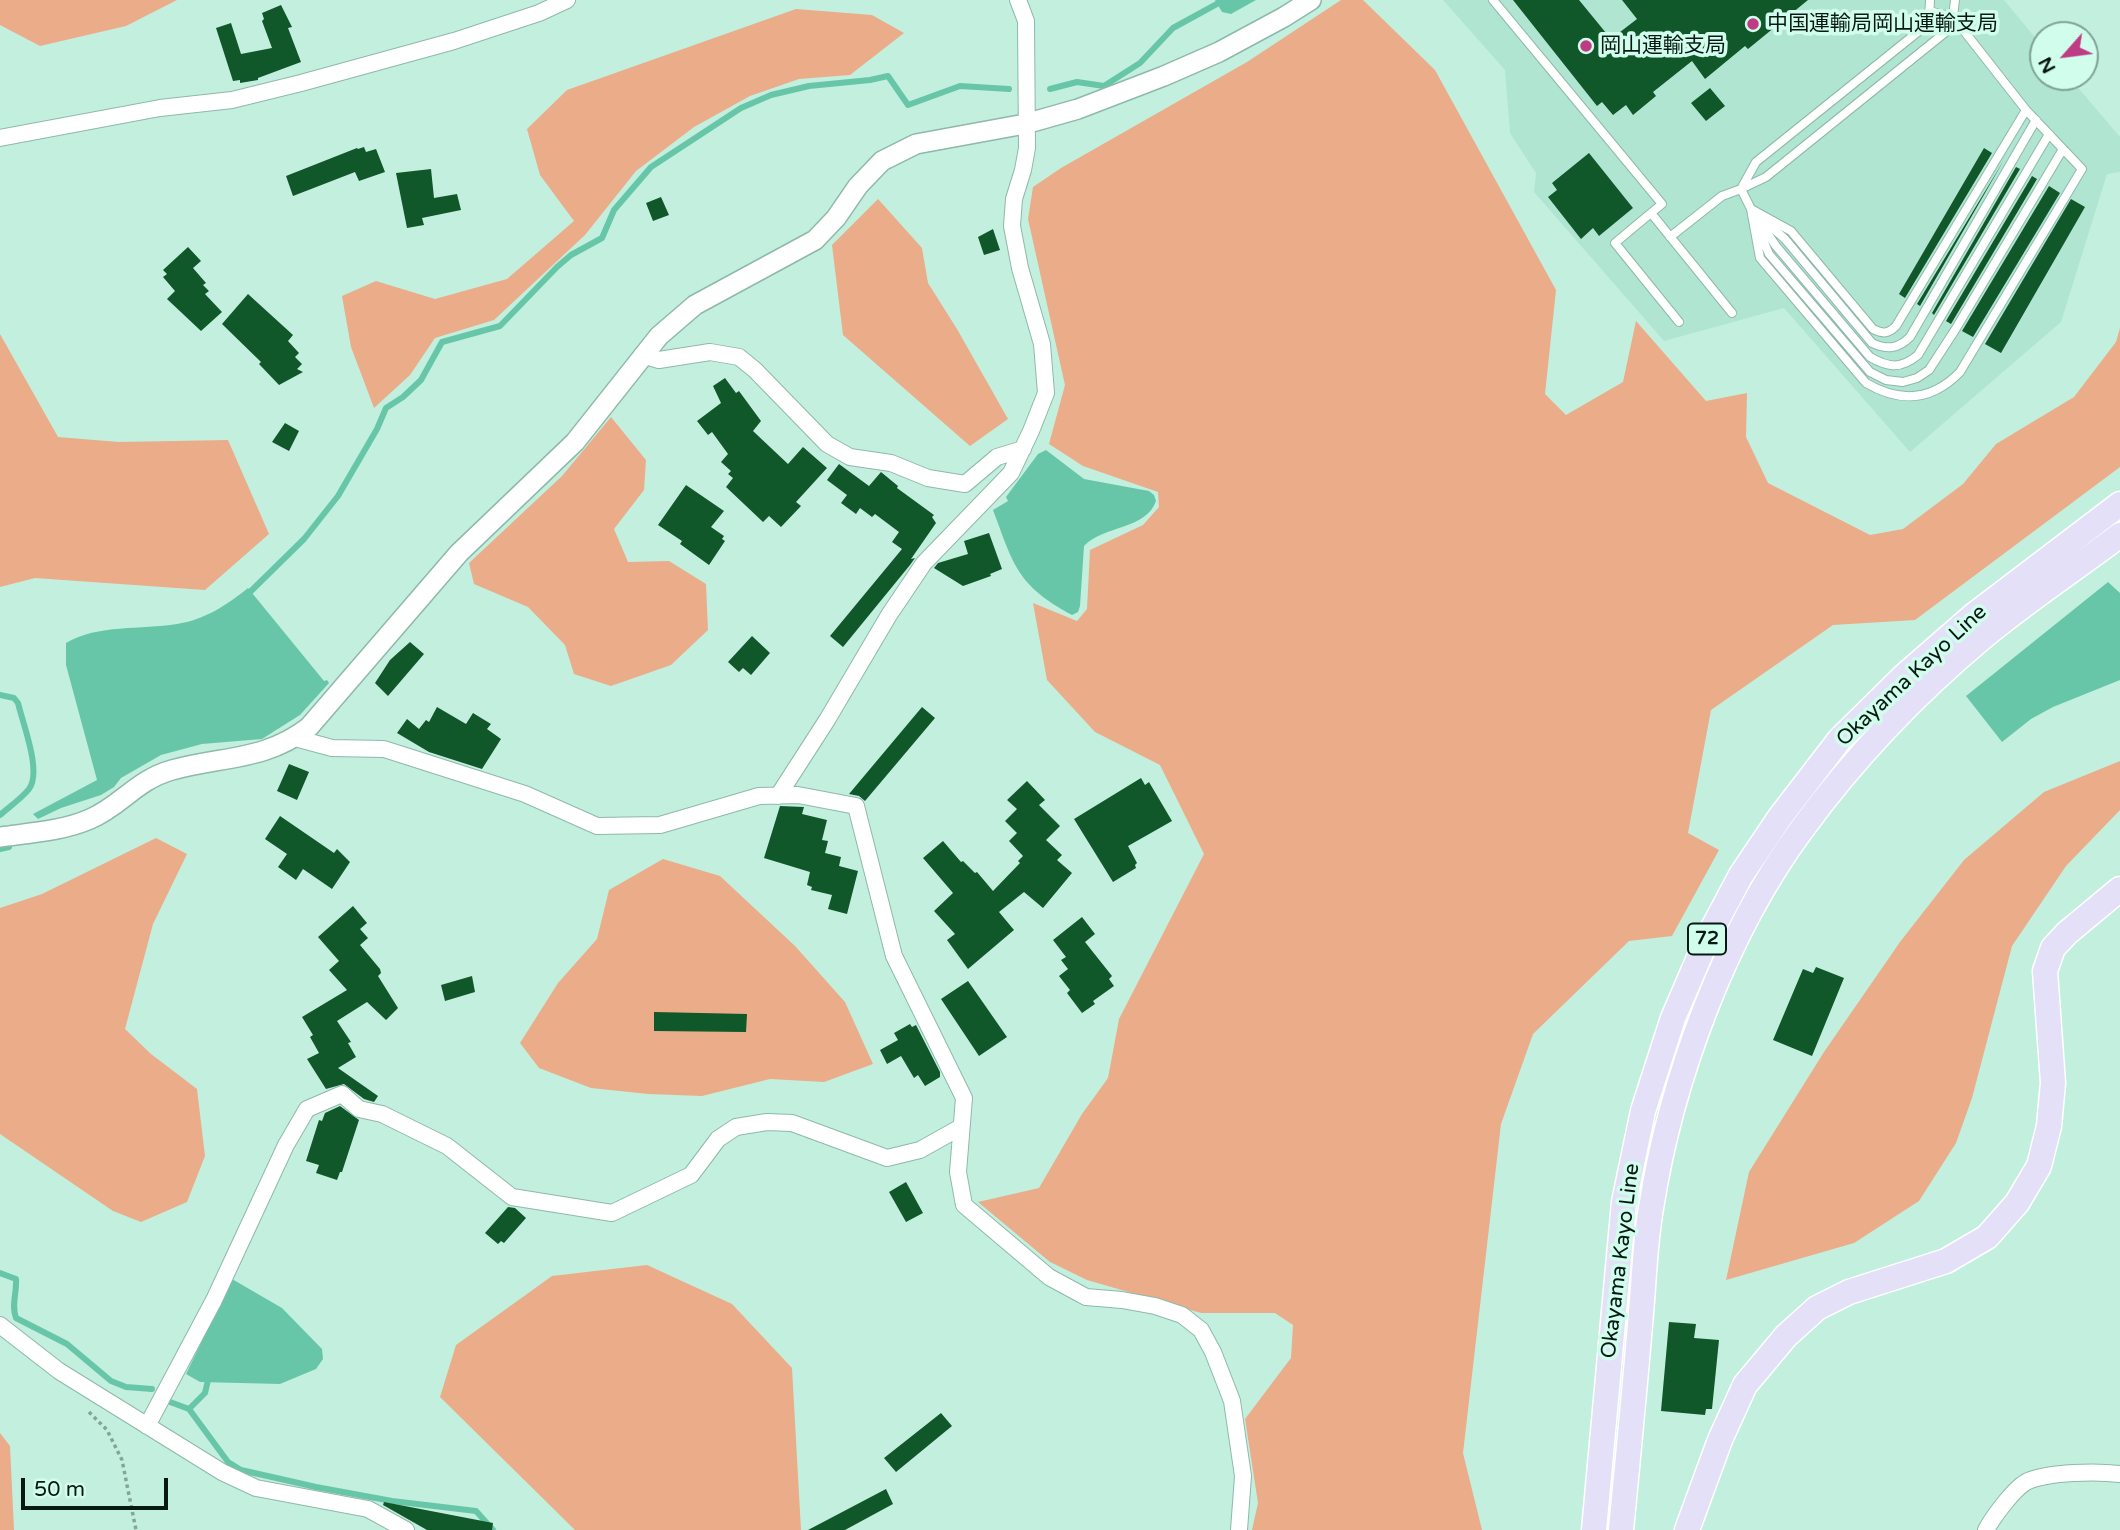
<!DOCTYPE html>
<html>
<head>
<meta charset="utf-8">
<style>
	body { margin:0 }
	#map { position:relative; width:2120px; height:1530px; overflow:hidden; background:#c3efdf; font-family:"Varela Round",sans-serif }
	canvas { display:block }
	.north { position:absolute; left:2029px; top:21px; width:70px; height:70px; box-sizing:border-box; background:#d0fdec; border:2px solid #80a296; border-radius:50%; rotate:242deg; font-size:19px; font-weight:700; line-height:28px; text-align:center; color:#081914 }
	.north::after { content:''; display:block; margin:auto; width:24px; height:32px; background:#bf3c84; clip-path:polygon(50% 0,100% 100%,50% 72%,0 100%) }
	.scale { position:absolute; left:21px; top:1478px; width:147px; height:32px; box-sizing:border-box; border:4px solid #081914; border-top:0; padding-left:9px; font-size:21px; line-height:24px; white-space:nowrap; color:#081914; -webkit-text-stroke:5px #d0fdec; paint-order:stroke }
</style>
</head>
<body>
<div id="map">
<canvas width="2120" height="1530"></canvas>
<div class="north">N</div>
<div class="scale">50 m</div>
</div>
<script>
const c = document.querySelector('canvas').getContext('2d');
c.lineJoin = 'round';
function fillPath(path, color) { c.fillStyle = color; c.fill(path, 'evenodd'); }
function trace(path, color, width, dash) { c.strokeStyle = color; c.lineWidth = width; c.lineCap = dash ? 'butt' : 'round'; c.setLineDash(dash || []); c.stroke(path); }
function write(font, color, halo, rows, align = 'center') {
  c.font = font + ' "Varela Round","Noto Sans JP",sans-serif'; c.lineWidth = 7; c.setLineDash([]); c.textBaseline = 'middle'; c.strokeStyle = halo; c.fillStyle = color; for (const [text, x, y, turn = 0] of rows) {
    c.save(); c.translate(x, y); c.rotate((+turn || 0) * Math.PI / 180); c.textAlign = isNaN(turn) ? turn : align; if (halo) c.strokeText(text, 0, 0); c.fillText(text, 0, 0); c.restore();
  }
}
const built = new Path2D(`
	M1443 0H2004L2043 47V77H2069L2120 137V172L2107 174 2061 322 1910 452 1784 308 1664 341 1534 192 1536 173 1510 133 1505 70Z`);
const green = new Path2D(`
	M0 0H177L126 26 40 46 0 25Z
	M1341 0H1363L1435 70 1556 290 1545 394 1566 415 1623 382 1636 321 1706 401 1747 393 1746 437 1768 483 1870 535 1903 529 1963 484 1996 444 2074 397 2116 342 2120 328V467L1915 620 1833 625 1711 710 1688 833 1719 850 1672 936 1629 941 1533 1034 1501 1124 1463 1453 1482 1530H1252L1258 1503 1245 1419 1291 1358 1293 1325 1275 1313H1201L1087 1280 1050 1262 978 1202 1039 1188 1082 1114 1108 1078 1119 1019 1204 854 1160 765 1095 732 1047 680 1033 603 1077 621 1087 609 1090 550 1143 525 1159 507 1158 492 1083 466 1049 444 1065 385 1028 219 1033 187 1061 168 1247 62Z
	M796 9 872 15 904 33 850 75 799 79 750 96 694 127 636 171 585 235 494 320 435 338 410 375 374 408 351 347 342 296 376 281 435 299 507 279 574 221 540 175 527 129 567 90Z
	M878 199 922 248 928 283 957 329 1008 419 970 446 843 335 832 245Z
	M0 334 58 437 119 442 228 440 269 534 205 590 35 578 0 587Z
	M611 417 646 460 644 490 614 529 628 562 669 561 706 584 708 630 671 665 611 686 574 674 565 645 528 607 474 584 469 563 562 476Z
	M2120 761V810L2066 866 2012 946 1972 1098 1956 1143 1919 1201 1854 1243 1726 1280 1749 1172 1824 1052 1900 942 1964 860 2044 792Z
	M156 838 187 854 153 924 125 1029 151 1054 197 1089 205 1156 187 1202 141 1222 113 1211 0 1134V908L42 894Z
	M663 859 720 876 795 946 845 1002 873 1064 824 1082 770 1079 702 1096 648 1094 591 1088 539 1068 520 1043 558 983 597 939 609 890Z
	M647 1265 732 1304 792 1368 801 1530H575L440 1397 456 1345 552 1276Z
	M0 1433 10 1446 14 1530H0Z`);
const water = new Path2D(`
	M1215 0H1256L1231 14 1222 12Z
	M1046 450 1084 479 1149 491 1154 495 1156 501C1146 530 1104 525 1084 546L1080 606 1078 612 1072 615C1017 585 1014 566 993 510L1008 501 1006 497 1038 454Z
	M2108 582 2120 593V680L2053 707 2031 719 2002 742 1966 696Z
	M248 588 324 681 327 680 329 683 300 715 262 739 202 744 161 755 121 778 114 787 101 795 61 808 38 819 33 814 97 780 66 665V643C98 624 141 630 177 624 204 620 227 605 248 588Z
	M232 1279 282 1308 322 1349 323 1359 316 1369 280 1384 200 1382 186 1374Z`);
const stream = new Path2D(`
	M1050 89 1077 82 1104 86 1140 63 1173 28 1224 0
	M247 595 304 539 338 496 377 429 386 408 403 397 421 380 442 342 500 326 557 267 571 255 602 238 614 210 651 167 741 108 771 95 809 86 870 80 888 76 908 105 960 86 1009 89
	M0 695 14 698 18 703C23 724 42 772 29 789 21 799 9 807 0 815
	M0 849 9 847
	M0 1273 16 1279C17 1293 11 1305 16 1318L67 1344 111 1381 126 1387 152 1389
	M170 1402 189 1409 228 1462 241 1470 316 1487 392 1501 476 1511 493 1530
	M189 1409 205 1393 209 1376`);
const building = new Path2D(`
	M1513 0H1579L1611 39 1637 19 1622 0H1808L1748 49 1745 46 1705 79 1692 61 1653 92 1656 96 1633 115 1626 105 1613 115 1602 102 1597 106Z
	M281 5 292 27 288 28 301 62 258 78V80L240 83V80L233 81 216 28 231 23 241 54 272 48 262 21 264 19 262 13Z
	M1710 88 1725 106 1706 121 1691 103Z
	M364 147 366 152 376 149 385 172 359 181 355 172 293 196 286 176 357 148 358 149Z
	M1984 148 1992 153 1905 298 1899 294Z
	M1589 153 1633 208 1599 236 1593 228 1581 239 1548 197 1557 190 1552 183Z
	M2004 160 1920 306 1917 304Z
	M2016 167 2020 169 1934 315 1932 313Z
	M431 169 434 198 457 194 461 210 422 218 424 225 407 228 396 173Z
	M2032 176 2037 179 1951 324 1946 321Z
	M2049 186 2060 193 1973 337 1962 331Z
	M661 197 669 215 653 221 646 203Z
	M2071 199 2085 207 2001 353 1985 344Z
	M993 229 1000 250 984 255 978 237Z
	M188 247 201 261 193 268 206 283 203 285 209 291 205 294 222 312 201 331 167 299 175 291 163 277 167 274 163 270Z
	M248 294 293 335 288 341 299 353 295 357 302 364 297 369 303 372 279 385 259 364 261 362 222 324Z
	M725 378 736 393 739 391 761 421 753 431 788 464 803 447 827 468 796 502 801 506 781 527 769 516 763 522 726 487 733 478 728 474 731 471 721 462 728 454 712 432 708 435 697 421 721 403 713 386Z
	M285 423 299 431 289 451 272 442Z
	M839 464 869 486 881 472 898 486 897 488 934 515 932 517 936 523 911 559 915 558 910 565 843 647 830 636 902 549 892 542 899 532 875 514 872 517 860 508 856 514 841 503 847 495 827 480Z
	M686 485 724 511 711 527 724 536 722 539 725 541 709 565 680 544 682 541 658 525Z
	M989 533 1002 569 990 574 991 576 963 586 934 568 938 563 968 554 964 541Z
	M752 636 770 653 751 675 743 668 739 672 728 662Z
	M410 642 424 654 388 696 375 683 390 660Z
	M437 707 466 724 473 713 491 724 487 729 501 739 482 769 429 752 397 733 407 719 419 729 426 720 429 722Z
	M922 707 935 718 865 801 859 796 849 794Z
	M289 764 309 772 297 800 277 791Z
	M1141 778 1145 785 1149 782 1172 821 1128 846 1137 863 1135 865 1136 868 1113 882 1074 819Z
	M1027 781 1045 800 1039 805 1060 826 1046 840 1062 855 1057 860 1072 873 1043 908 1024 892 999 912 1014 930 968 969 947 940 955 934 934 911 953 893 923 858 943 841 961 862 963 861 975 873 977 872 993 891 1020 863 1018 861 1023 856 1009 841 1017 833 1005 821 1017 809 1007 800Z
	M780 806 804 807 802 814 827 820 822 840 828 841 825 853 841 857 839 866 858 871 847 914 828 909 832 895 811 890 812 887 807 885 810 872 764 858Z
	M280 816 334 853 337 849 350 862 332 889 303 869 296 880 278 867 287 854 265 839Z
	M353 906 367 923 360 929 368 938 360 945 380 969 381 973 378 976 398 1008 386 1020 367 1002 337 1021 351 1042 348 1043 356 1057 338 1068 378 1096 374 1102 364 1099 344 1084 326 1089 307 1059 319 1053 310 1037 313 1035 302 1017 347 990 329 970 339 961 318 937Z
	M1082 917 1095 934 1085 942 1112 976 1109 979 1114 986 1093 1001 1095 1004 1082 1013 1067 993 1070 990 1059 976 1068 969 1061 960 1066 957 1053 940Z
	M1816 967 1844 978 1812 1056 1773 1040 1803 969 1813 973Z
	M472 976 475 992 445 1001 441 985Z
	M968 981 1007 1037 979 1056 941 999Z
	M654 1012 747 1014 746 1032 654 1031Z
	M910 1024 912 1027 916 1025 940 1072V1077L925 1086 918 1075 914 1078 901 1056 887 1064 880 1050 898 1040 894 1033Z
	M340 1106 359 1120 342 1172H340L337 1180 316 1173 319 1165 306 1161 319 1120 322 1121 325 1113Z
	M906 1182 923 1213 906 1222 889 1192Z
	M508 1207 515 1208 526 1218 504 1243 501 1241 498 1244 485 1233Z
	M1669 1322 1696 1324 1694 1338 1719 1340 1712 1409H1706L1705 1415 1661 1411Z
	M941 1413 952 1426 896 1472 884 1458Z
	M886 1489 893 1504 845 1530H808Z
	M384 1502 493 1523 492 1530H427L383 1505Z`);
const path = new Path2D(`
	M89 1412 107 1430 122 1460 136 1530`);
const service = new Path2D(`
	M1493 0 1662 204 1651 213 1732 313
	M1929 11 1953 17 2026 110 1896 326C1888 334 1883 334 1873 329L1791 231 1751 209 1741 189 1766 177 1947 31 1953 17 1955 0
	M1751 209 1760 258 1866 383C1900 403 1932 401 1960 372L2082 169 2026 110
	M1752 211 1776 246 1870 357C1889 368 1901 369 1918 355L2049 134
	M1651 213 1615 243 1679 322
	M1761 218 1785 239 1872 343C1887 350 1898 349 1910 337L2036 120
	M1758 228 1769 254 1870 372 1886 380 1903 382 1917 378 1929 370 1955 330 2063 149
	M1670 237 1722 196 1741 189 1756 162 1924 27 1929 19 1930 0`);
const minor = new Path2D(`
	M0 138 160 108 232 100 301 83 454 41 539 13 567 0
	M642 355 659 360 710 352 739 357 755 370 827 444 850 457 891 463 928 478 965 484 997 457 1023 449
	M295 738 332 748 384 749 525 794 597 826 660 825 759 796 798 795 856 806 894 956 964 1098 958 1172 964 1205 1049 1277 1086 1297 1122 1300 1155 1306 1182 1315 1201 1330 1213 1352 1232 1401 1243 1476 1239 1530
	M778 796 827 720 889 615 924 563 1011 473 1031 431 1046 393 1042 344 1020 268 1012 226 1014 199 1023 170 1027 148 1026 21 1018 0
	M0 1325 59 1371 222 1472 256 1488 368 1509 406 1530
	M147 1426 214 1300 286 1145 307 1109 342 1094 359 1109 382 1114 447 1146 512 1197 612 1213 691 1175 718 1139 736 1127 767 1122 792 1123 887 1158 920 1150 961 1127
	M1986 1530C1993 1517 2015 1487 2028 1481 2050 1472 2096 1471 2120 1474`);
const tertiary = new Path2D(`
	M0 837C29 833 63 831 90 819 121 806 136 780 172 770 223 756 265 761 309 727L459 553 575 442 659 336 695 305 815 240 836 218 858 186 882 161 916 144 1025 124 1078 109 1164 76 1219 52 1284 17 1311 0`);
const primary = new Path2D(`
	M1594 1530 1624 1202 1643 1111 1673 1018 1707 939 1741 875 1780 817 1840 739 1904 676 1974 615 2120 504
	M1621 1530C1628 1458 1635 1386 1641 1313 1644 1279 1645 1243 1651 1208 1671 1080 1725 933 1802 829 1854 758 1916 693 1983 637 2026 601 2075 569 2120 535
	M1687 1530 1720 1440 1745 1385 1786 1336 1817 1308 1849 1292 1946 1261 1987 1237 2017 1203 2039 1166 2049 1126 2053 1083 2045 971 2053 948 2067 933 2120 889`);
const markers = [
	[1753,24,7,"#bf3c84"],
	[1586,46,7,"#bf3c84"]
];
const shields = [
	[1707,939,38]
];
const shieldNames = [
	["72",1707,939]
];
const poiNames = [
	["中国運輸局岡山運輸支局",1767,24],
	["岡山運輸支局",1600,46]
];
const streetNames = [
	["Okayama Kayo Line",1912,676,-43],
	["Okayama Kayo Line",1621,1261,-83]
];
fillPath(built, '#b0e5d2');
fillPath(green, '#ebac89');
fillPath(water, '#68c6a8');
trace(stream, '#68c6a8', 6);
fillPath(building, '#105729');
trace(service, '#8eb9aa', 10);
trace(minor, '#8eb9aa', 18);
trace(tertiary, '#8eb9aa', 22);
trace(primary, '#fff', 27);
trace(path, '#82a599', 3.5, [3.5, 3.5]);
trace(service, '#fff', 8);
trace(minor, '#fff', 16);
trace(tertiary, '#fff', 19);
trace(primary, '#e3e0f8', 24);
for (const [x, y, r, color] of markers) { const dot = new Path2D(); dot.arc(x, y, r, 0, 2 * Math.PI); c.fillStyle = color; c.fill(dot); trace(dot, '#d0fdec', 2.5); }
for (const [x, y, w] of shields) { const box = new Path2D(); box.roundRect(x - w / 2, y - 15.5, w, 31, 5); c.fillStyle = '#d0fdec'; c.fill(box); trace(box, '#081914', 2); }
write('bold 19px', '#081914', null, shieldNames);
write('21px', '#081914', '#d0fdec', poiNames, 'left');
write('21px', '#081914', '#d0fdec', streetNames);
</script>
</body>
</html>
